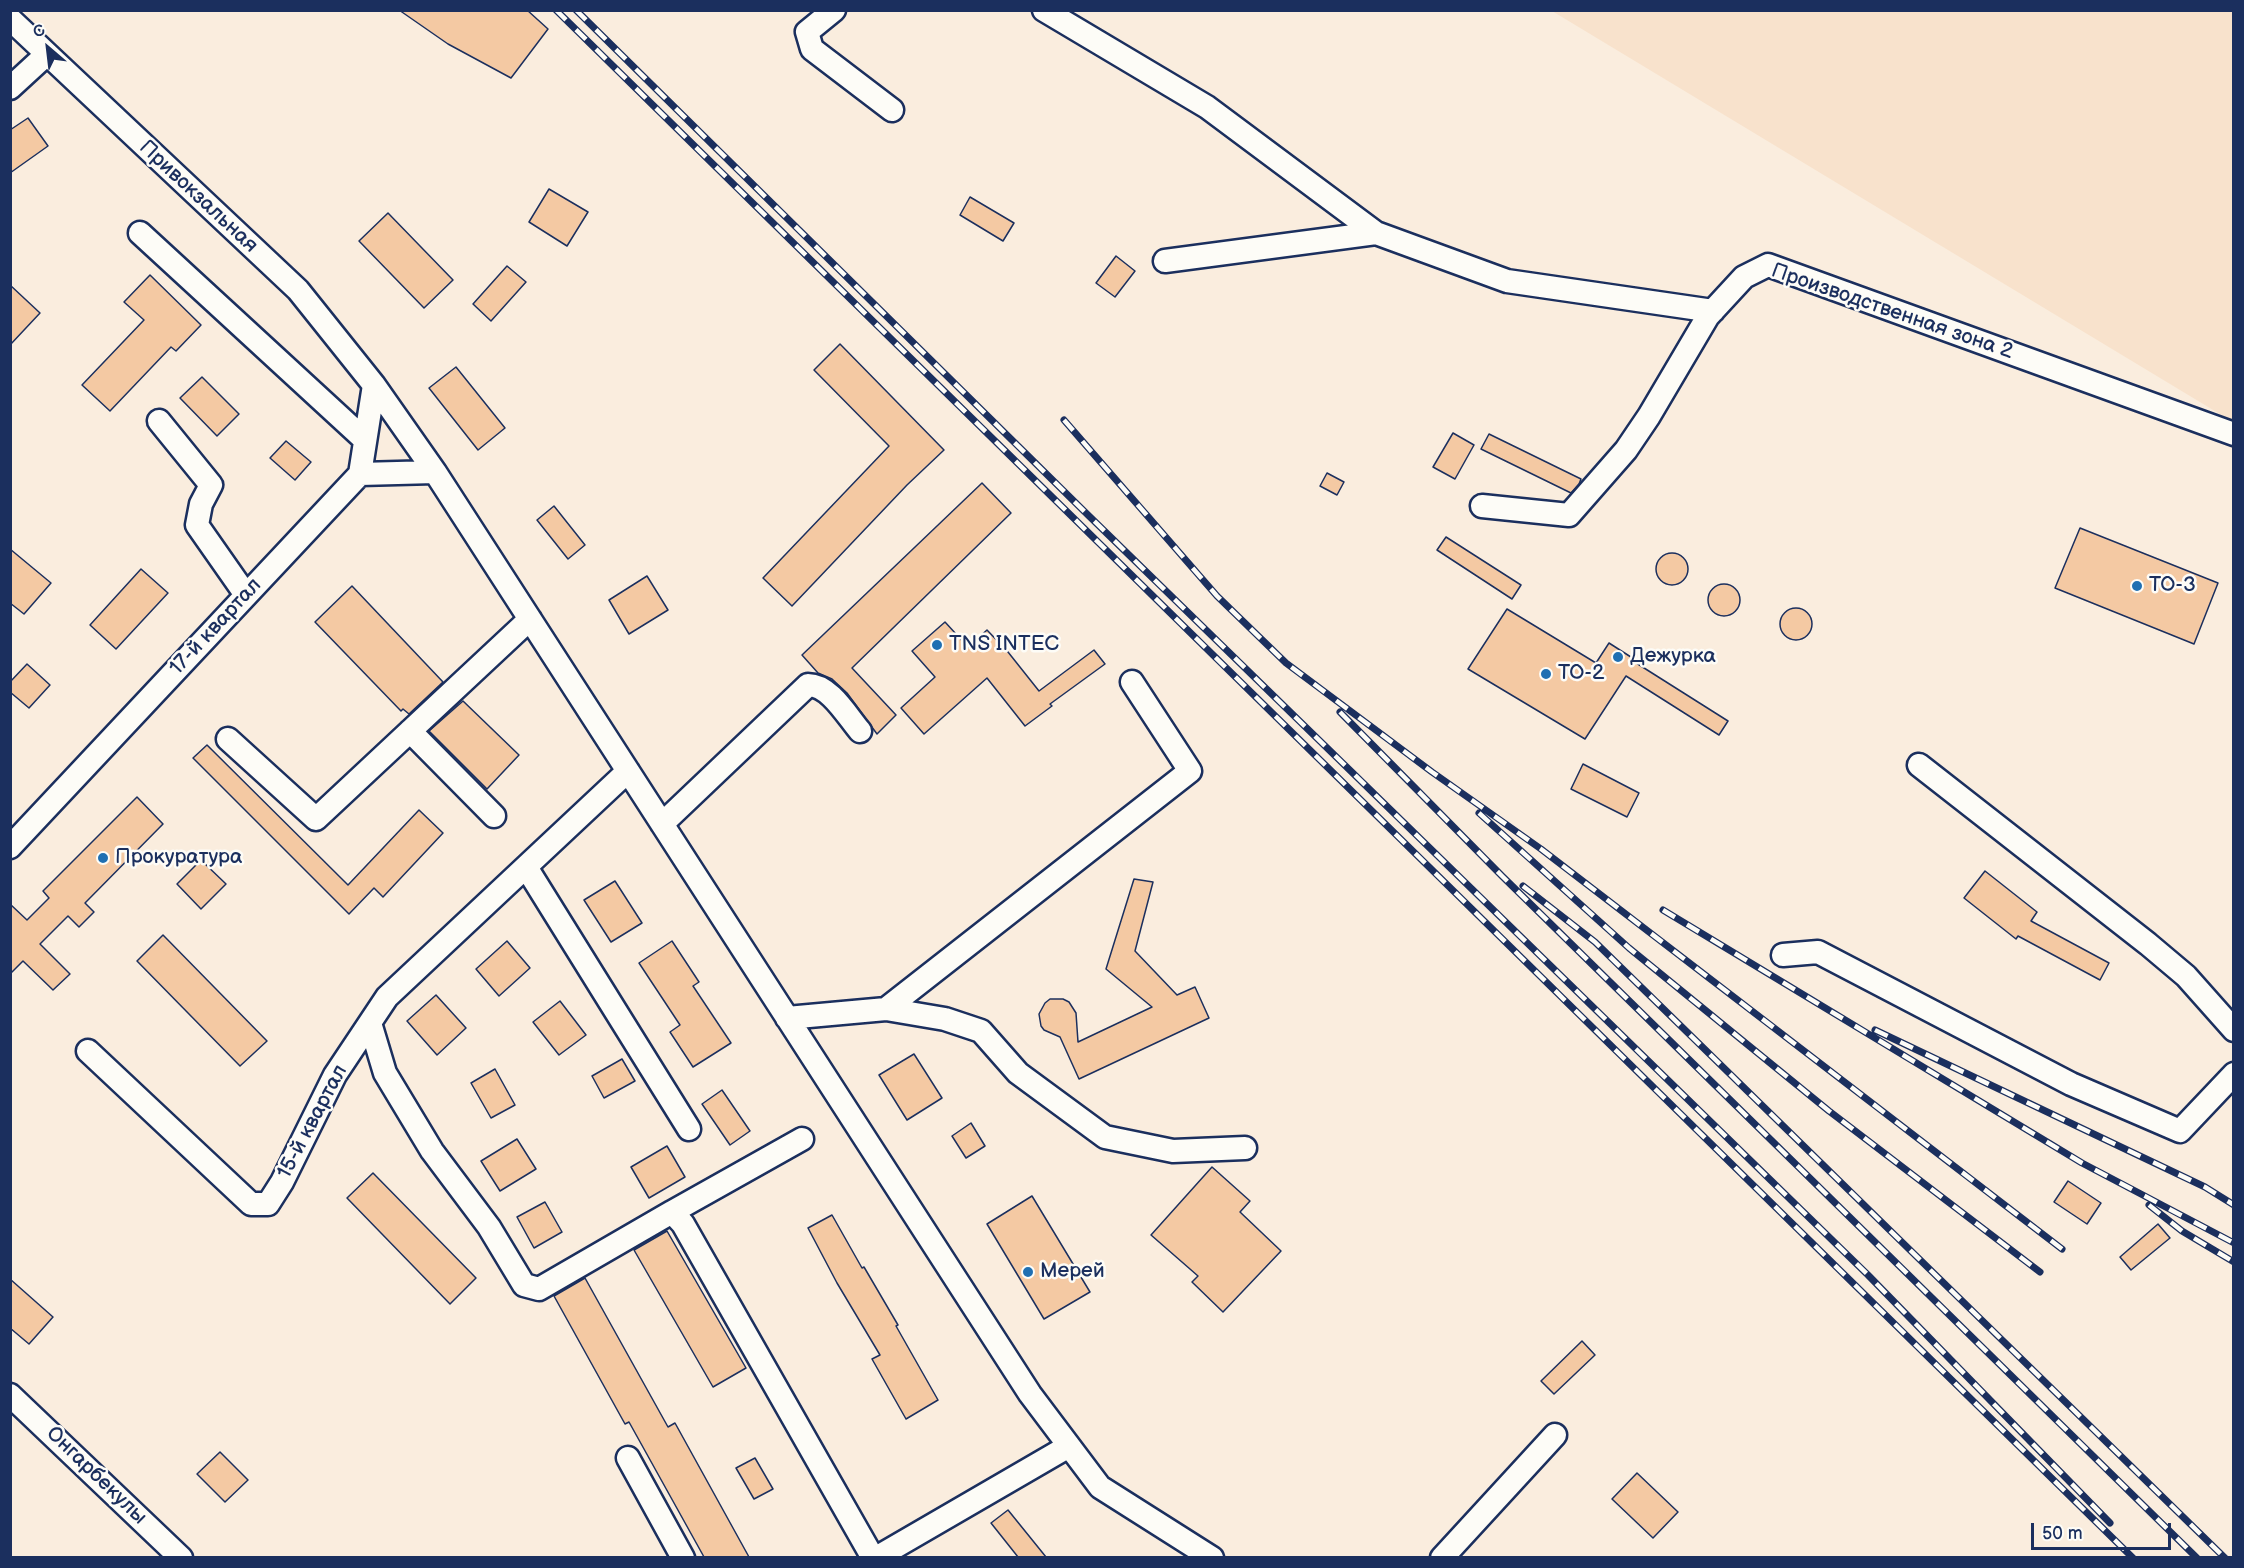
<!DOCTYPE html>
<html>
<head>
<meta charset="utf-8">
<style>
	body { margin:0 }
	#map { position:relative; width:2244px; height:1568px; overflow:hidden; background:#faedde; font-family:"Balsamiq Sans",sans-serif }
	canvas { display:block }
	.frame { position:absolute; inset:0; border:12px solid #1b2f5e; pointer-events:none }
	.north { position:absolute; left:18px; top:18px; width:60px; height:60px; -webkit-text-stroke:4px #fdfcf7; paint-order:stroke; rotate:332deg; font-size:16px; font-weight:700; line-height:24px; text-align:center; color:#1b2f5e }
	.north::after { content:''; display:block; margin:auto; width:21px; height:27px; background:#1b2f5e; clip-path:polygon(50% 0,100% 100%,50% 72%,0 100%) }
	.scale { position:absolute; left:2031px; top:1523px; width:140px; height:27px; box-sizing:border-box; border:3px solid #1b2f5e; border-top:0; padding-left:8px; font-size:18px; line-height:21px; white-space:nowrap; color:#1b2f5e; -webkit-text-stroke:4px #fdfcf7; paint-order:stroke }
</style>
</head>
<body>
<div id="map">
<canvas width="2244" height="1568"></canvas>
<div class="frame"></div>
<div class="north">С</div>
<div class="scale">50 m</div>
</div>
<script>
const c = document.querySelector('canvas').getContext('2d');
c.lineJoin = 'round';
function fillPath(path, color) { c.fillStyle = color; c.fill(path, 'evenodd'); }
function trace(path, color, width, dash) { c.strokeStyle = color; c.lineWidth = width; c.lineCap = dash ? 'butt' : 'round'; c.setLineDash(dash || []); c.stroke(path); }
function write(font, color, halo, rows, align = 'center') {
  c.font = font + ' "Balsamiq Sans",sans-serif'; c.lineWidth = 5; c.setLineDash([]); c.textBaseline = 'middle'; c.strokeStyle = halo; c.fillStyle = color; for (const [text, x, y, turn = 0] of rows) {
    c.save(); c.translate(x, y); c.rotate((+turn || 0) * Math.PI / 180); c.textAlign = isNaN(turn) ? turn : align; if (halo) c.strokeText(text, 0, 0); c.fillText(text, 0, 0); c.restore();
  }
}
const built = new Path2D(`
	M1552 11H2233V422Z`);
const building = new Path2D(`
	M399 10H527L548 29 511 78 448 44Z
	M28 118 48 146 10 173V130Z
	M549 189 588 212 567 246 529 222Z
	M970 197 1014 223 1003 241 960 215Z
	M388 213 453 280 424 308 359 241Z
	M1116 256 1135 271 1115 297 1096 283Z
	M507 266 526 282 491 321 473 304Z
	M150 275 201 325 176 351 171 347 110 411 82 385 144 320 124 302Z
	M10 285 40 313 10 345Z
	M840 344 944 450 907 485 792 606 763 578 889 446 814 370Z
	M456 367 505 428 478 450 429 388Z
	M202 377 239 414 217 436 180 398Z
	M1453 433 1474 445 1455 479 1433 467Z
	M1489 434 1581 479 1579 484 1571 493 1481 449Z
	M286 441 311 462 295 480 270 458Z
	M1327 473 1344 482 1337 495 1320 486Z
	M982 483 1011 513 852 668 896 715 877 734 847 693 832 679 818 673 802 655Z
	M554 506 585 545 568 559 537 520Z
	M2080 528 2218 583 2194 644 2055 588Z
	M1446 537 1521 585 1512 599 1437 550Z
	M10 549 51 583 24 614 10 603Z
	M1656 569a16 16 0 1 1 32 0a16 16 0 1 1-32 0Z
	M141 569 168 593 116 649 90 625Z
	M647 576 668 610 629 634 609 600Z
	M1708 600a16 16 0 1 1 32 0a16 16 0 1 1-32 0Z
	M352 586 443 682 409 714 403 709 401 711 315 622Z
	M1780 624a16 16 0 1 1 32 0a16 16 0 1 1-32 0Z
	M1507 609 1596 663 1609 643 1634 659 1633 661 1728 721 1719 735 1626 676 1585 739 1468 669Z
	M945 622 968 647 987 630 1008 652 1039 691 1094 650 1105 664 1050 704 1052 706 1025 726 987 678 924 734 901 708 935 677 912 651Z
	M27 664 50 685 29 708 10 692V682Z
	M463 701 519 755 487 789 429 731Z
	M207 745 348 885 419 810 443 833 383 897 374 888 349 914 193 758Z
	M1583 764 1639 793 1627 817 1571 789Z
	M137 797 163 824 85 903 94 912 79 927 68 916 40 944 70 974 53 990 23 961 10 974V904L27 920 49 898 43 891Z
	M201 860 226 884 201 909 177 884Z
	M1985 871 2037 912 2031 921 2109 963 2100 980 2018 936 2016 939 1964 898Z
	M1134 879 1153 882 1135 951 1177 995 1195 987 1209 1018 1079 1079 1060 1037 1044 1030 1041 1026 1039 1014 1045 1003 1050 999H1063L1069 1002 1076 1013 1078 1042 1152 1007 1106 969Z
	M615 881 642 923 611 942 584 900Z
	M163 935 267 1041 240 1066 137 961Z
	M507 941 530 968 499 996 476 969Z
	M672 941 699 982 693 986 731 1043 693 1067 670 1032 680 1025 639 963Z
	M436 995 466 1028 437 1055 407 1021Z
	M560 1001 586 1035 559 1055 533 1022Z
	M914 1054 942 1098 907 1120 879 1075Z
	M622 1059 635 1081 604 1098 592 1076Z
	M495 1069 515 1105 491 1118 471 1083Z
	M722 1090 750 1131 730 1145 702 1104Z
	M971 1123 985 1146 966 1158 952 1136Z
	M517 1139 536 1169 500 1191 481 1161Z
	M667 1146 685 1177 649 1198 631 1167Z
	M1212 1167 1250 1201 1240 1212 1281 1251 1223 1312 1192 1282 1198 1276 1151 1235Z
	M373 1173 476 1278 450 1304 347 1198Z
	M2068 1181 2101 1203 2087 1224 2054 1202Z
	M1032 1196 1090 1292 1044 1319 987 1224Z
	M545 1202 562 1232 534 1248 517 1217Z
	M832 1215 862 1268 864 1267 898 1325 896 1326 938 1400 906 1419 872 1359 880 1355 837 1283 808 1228Z
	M2158 1224 2170 1238 2131 1270 2120 1257Z
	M667 1231 746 1368 713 1387 634 1250Z
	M585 1278 668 1427 675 1423 749 1557H704L629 1422 625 1424 554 1296Z
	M10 1279 53 1317 29 1344 10 1328Z
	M1582 1341 1595 1355 1554 1394 1541 1381Z
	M220 1452 248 1480 225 1502 197 1474Z
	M755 1458 773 1489 754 1499 736 1468Z
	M1637 1473 1678 1512 1653 1538 1612 1499Z
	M1008 1510 1046 1557H1018L991 1523Z`);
const minor = new Path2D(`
	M834 10 807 32 812 49 892 110
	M1044 10 1207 107 1376 233
	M10 19 298 290 374 385 435 472 1030 1394 1100 1487 1212 1558
	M10 88 47 54
	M140 233 365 440
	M1165 261 1376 233 1507 281 1713 311
	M159 421 211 485 201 504 197 525 246 595
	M360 474 435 472
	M1482 506 1569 515 1626 450 1649 416 1708 316 1744 277 1768 265 2234 434
	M410 731 494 816
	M228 739 316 819 530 619
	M1919 765 2148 944 2186 976 2234 1030
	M662 824 808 685C830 685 847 716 860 731
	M10 847 360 474 374 385
	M526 867 689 1129
	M1783 955 1818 952 2071 1084 2180 1131 2234 1074
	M886 1009 945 1019 981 1031 1018 1073 1105 1137 1173 1151 1245 1148
	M787 1018 886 1009 1190 771 1132 682
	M370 1023 385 1073 432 1151 489 1227 524 1285 539 1289 672 1212 683 1224 873 1558
	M88 1051 251 1204H268L282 1182 335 1075 387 997 628 771
	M672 1212 802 1139
	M10 1395 181 1558
	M628 1458 683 1558
	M876 1558 1069 1446
	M1442 1558 1555 1435`);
const rail = new Path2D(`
	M556 10 2133 1558
	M576 10 1088 515 1868 1275 2110 1523
	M1064 420 1217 596 1286 663 1432 772 1541 849 2062 1249
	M1340 712 1502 876 2197 1558
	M1479 813 1629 948 1829 1111 2040 1272
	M1523 886 1595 942 2225 1558
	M1663 910 2082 1163 2234 1243
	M1875 1030 2205 1187 2234 1205
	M2149 1205 2182 1231 2234 1262`);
const markers = [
	[2137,586,6,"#1f6fb2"],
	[937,645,6,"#1f6fb2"],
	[1618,657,6,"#1f6fb2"],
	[1546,674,6,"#1f6fb2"],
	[103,858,6,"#1f6fb2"],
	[1028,1272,6,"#1f6fb2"]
];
const streetNames = [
	["Привокзальная",198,197,43],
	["Производственная зона 2",1892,312,19],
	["17-й квартал",216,627,-47],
	["15-й квартал",313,1122,-62],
	["Онгарбекулы",96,1476,44]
];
const poiNames = [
	["ТО-3",2149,586],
	["TNS INTEC",949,645],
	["Дежурка",1630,657],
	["ТО-2",1558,674],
	["Прокуратура",115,858],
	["Мерей",1040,1272]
];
fillPath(built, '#f8e2cc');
fillPath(building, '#f4c9a3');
trace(building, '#1b2f5e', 1.5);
trace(minor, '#1b2f5e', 27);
trace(minor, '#fdfcf7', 22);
trace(rail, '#1b2f5e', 7);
trace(rail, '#fdfcf7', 4.5, [14]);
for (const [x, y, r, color] of markers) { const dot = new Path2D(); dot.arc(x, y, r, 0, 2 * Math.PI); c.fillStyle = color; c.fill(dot); trace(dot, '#fdfcf7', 2); }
write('21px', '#1b2f5e', '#fdfcf7', streetNames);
write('21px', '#1b2f5e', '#fdfcf7', poiNames, 'left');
</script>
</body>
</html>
